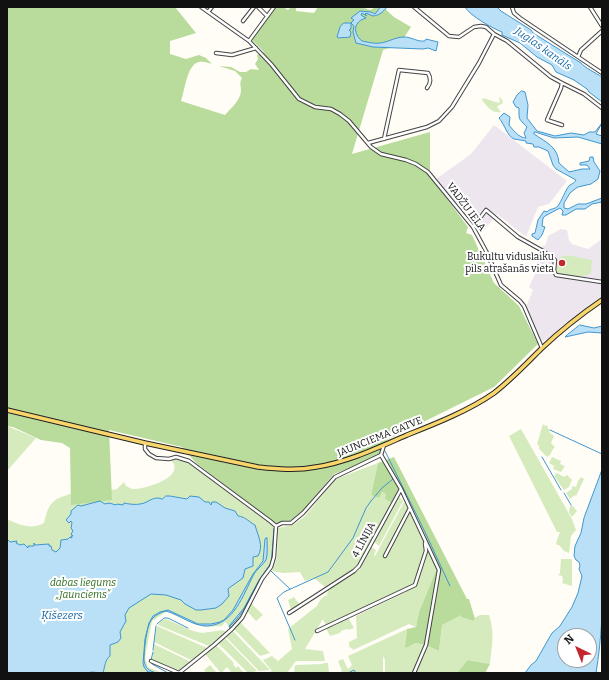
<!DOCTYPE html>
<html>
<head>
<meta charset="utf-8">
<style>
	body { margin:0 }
	#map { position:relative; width:609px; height:680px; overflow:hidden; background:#fffdf5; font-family:Bitter,serif }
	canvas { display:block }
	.frame { position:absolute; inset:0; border:8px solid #111; pointer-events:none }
	.north { position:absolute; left:557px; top:628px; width:40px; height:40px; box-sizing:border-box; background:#fff; border:1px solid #a0a0a0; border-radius:50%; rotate:317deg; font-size:11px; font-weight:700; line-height:16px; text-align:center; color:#111 }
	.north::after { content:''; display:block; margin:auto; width:14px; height:18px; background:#c4262e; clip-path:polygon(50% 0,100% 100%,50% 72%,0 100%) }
</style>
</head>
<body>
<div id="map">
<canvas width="609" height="680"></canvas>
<div class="frame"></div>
<div class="north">N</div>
</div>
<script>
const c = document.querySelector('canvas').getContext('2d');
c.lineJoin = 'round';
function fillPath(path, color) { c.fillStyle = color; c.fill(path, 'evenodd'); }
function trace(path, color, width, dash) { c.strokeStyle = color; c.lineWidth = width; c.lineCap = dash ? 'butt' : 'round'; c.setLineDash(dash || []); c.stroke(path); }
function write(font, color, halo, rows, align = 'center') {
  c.font = font + ' Bitter,serif'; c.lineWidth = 4; c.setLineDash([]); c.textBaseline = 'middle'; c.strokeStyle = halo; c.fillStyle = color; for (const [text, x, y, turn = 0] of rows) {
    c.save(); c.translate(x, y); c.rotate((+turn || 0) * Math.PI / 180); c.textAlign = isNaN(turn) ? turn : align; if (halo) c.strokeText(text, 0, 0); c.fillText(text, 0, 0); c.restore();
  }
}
const industrial = new Path2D(`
	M494 125 567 181 549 204 538 207 526 237 497 214 482 233 436 179 471 154Z
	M561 229 567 230 569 240 572 244 588 249 602 239V297L563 325 548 339 541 341 526 307 533 290 529 287 535 274 540 248 546 244 548 236Z`);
const green = new Path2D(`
	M500 97 503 101 502 104 499 105 497 107 501 112C492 114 487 106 482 100L483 98 499 103 500 100 499 98Z
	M567 255 592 260 591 273C583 280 567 274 557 273 555 268 557 259 562 256H566Z
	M543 424 545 426 547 425 548 429 550 430 549 432 554 436 551 443 555 447C551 450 552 455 547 457L539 449V446L537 444Z
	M7 426 36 438 7 471Z
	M521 429 572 519 576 530 571 536 569 553 564 551 559 545H557L556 543 560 532H557L509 436Z
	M552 457 561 461 560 464 565 466 561 472 553 469 554 466 549 463Z
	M170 459H178L186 460 270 523 274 528 275 532 274 559 258 585 244 616 232 629 229 627V626L225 622 222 626 204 627 168 612H166L152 621 145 658 148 667 162 673H7V519C19 525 32 530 44 523 49 502 52 499 74 493L111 490 117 489 124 482 126 486C128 487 130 488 132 489 143 490 189 477 170 459Z
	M378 463 371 495 379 498 381 492 387 494 385 499 392 503 358 564 353 569 325 587 314 578 305 581 300 572 283 573 272 571 277 558 278 528 293 525 305 516 336 479Z
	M557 473 564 477 567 475 572 480 569 487 564 490 554 476Z
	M581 477 584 479 576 496 575 495 570 499 566 493 572 489V486L576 487 578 481Z
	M398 495 403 501 379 546 373 541Z
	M404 502 408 509 424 543 437 568 419 612 416 627 409 624 353 650 352 648 349 647V642L357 638 356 616 406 592 405 588 349 614V619L354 628 348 630 347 629 341 631 340 633 330 636 326 628 338 624 335 616 336 621 326 626 323 619 305 649 323 651 325 661H296L287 673H266L272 671 263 660 272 656 278 661 292 649 288 629 318 605V603L323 597 327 595 328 590 359 570 370 546 376 550 374 555 375 556Z
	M572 505 577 511 572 517 569 512 570 507Z
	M561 559H572V586L562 583 563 580 562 576 558 575 560 573Z
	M294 597 299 604 298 606 291 610 288 600Z
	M251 603 263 615 256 621 247 611Z
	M461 614V617L473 621 476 617 480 615H489C495 635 492 644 490 664L469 660 457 673H416L428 646 439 651 442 625Z
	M166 619 193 631 202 633 223 630 226 632 209 646 158 625 162 620Z
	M240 622 270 653 260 656 234 629Z
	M157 626 207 648 194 659 191 660 154 642Z
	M407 629 406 639 412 645 416 643 424 645 412 673H385V660L383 656V673H352V672L339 673 342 671 338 661 343 659 348 669 352 665 348 656Z
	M233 631 270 670 259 671 226 637Z
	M224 637 257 671 248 673 218 643Z
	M154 644 189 661 190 662 178 671 152 660Z
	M216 645 234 663 233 664 236 668 238 666 244 673H232L227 667 221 673 205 654Z
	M323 663H328L329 673 294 672 295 665 323 664Z
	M210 665 217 673H206L204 670Z`);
const forest = new Path2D(`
	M7 7H175L196 33 170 41V54L186 59 199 55 206 58 212 64C208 63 203 61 199 62 187 64 185 90 181 101L225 115C231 108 241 100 241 90 241 85 239 83 242 78L235 71 219 66 231 67 240 72H246L251 69 259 70 255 64 258 59 257 55 264 52 252 40 276 7H283L288 10 291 7H296V11L314 13 318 7H362L370 10 376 7H383L394 17 411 27 399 45 383 50 352 154 430 132V176L468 227 466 233 472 235 494 283 519 306 538 344 494 387 387 440 383 455 334 474 303 510 290 521 276 524 196 463 182 447 109 430 112 500 71 505 70 448 62 443 41 440 13 427 7 426Z
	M394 457 467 599H469L475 619 473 621 461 617V615L442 625 439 651 428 646 416 643 405 648 407 629 416 627 419 612 437 568 436 559 407 495 400 492 393 504 385 499 386 494 382 492 379 498 371 495 378 463Z
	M468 660 490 664 485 673H457Z`);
const water = new Path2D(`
	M378 7H387C383 12 380 15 373 16L366 13 365 14 367 16 362 13 361 15 366 18C354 21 352 33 362 41 366 42 376 44 380 43 389 42 395 37 404 37 412 37 417 42 425 41L426 39 438 42 436 51 428 48 423 49 373 47 356 43 353 32 354 26 351 23 354 20 351 18 360 11 371 12 375 14 379 9Z
	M465 7H497L501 11 531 30 533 33 581 63C585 68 596 73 602 77V102L589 92 587 89 574 80 556 72 552 65 537 57 520 43 502 35V32C492 28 470 16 465 7Z
	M344 23H351V29L349 30 351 32 350 37C347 38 343 37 339 38L337 37 340 27Z
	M522 91 525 92 528 105 527 118 537 131 555 136 571 133 584 135 589 132H595L602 123 596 134 602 136V144L578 137 554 138 535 132H534V134C546 142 558 147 559 163L569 172 582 169H590L587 165H580V163L589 161 590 157H593L594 162 600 171 598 179 591 184 578 187 575 189 570 193 564 203V208L568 209 578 204H586L602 198V202L592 204 585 209H576L566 215H562L563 211 560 208 545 216 543 218 542 226 545 227 542 235 538 240 532 236V234L535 233 538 220 544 211 547 212C550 208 554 210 558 206 561 202 566 189 569 186 572 183 574 184 576 180L556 169 553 165 548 151 539 147H534L533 144 526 143V141C522 140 518 140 514 139 507 136 505 125 499 118L504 113 510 117 509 125C513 130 519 138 526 138L524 133 527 127C518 118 519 120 519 108L516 107 513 102 517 95Z
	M580 325 594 328 602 326V333L588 332 565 337 567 335Z
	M602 470C602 537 607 607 596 673H525L531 665 536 661 552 633 560 626 572 607 578 593 582 576 579 569 580 566 579 562 576 560 574 556 575 546 581 533 584 518ZM565 636H589V660H565Z
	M166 496H170L187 499 190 496 199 497 205 502H209L211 505 212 502H216L225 508 235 511 238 516C246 517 249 522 255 525 258 536 264 546 258 556L253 557V566L245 569 243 578 229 588 228 589 229 596 222 604 216 608 201 610H196L185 604 181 600 166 595 151 594 129 608 125 615 126 621 120 632 121 638 118 642 110 645V656C105 660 105 666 103 673L91 672 88 673H7V539L10 542 17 541 16 543 20 545 24 544 28 548V546H34V543L35 545 49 544V546H51L52 550 56 552 60 548 61 540 68 539 70 537 72 538 71 536H73L71 534 73 531 71 528 72 523 71 521 69 523 66 520 71 514V511L78 505 81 506 100 501 105 504 109 503 116 505 117 504 123 505 124 503C128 504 136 505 140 504 149 503 153 495 162 499Z
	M274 529C274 538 275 548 273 557 271 567 264 574 259 582 248 598 246 612 230 626V628L229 626 244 608 259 580 271 563Z
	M267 538C267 544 268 554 266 560 263 565 257 569 254 574 243 595 234 625 207 626 192 626 180 615 166 611 161 612 156 615 152 619 146 626 144 651 144 661 146 669 148 670 156 673L148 672 144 667 143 663 145 639 149 623 153 616 160 612 168 610 198 624H211L220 622 224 620 233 610 253 574 263 561 265 539Z`);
const stream = new Path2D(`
	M550 430 602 454
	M385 451 425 532 450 586
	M542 457 561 490
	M564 493 571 505
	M271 571 290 589
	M157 624 164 618H168L188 628
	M295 640 277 598 284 592 328 572 353 538 366 508 371 501 382 488 393 479 391 474
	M153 650 156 626
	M153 652 151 660 152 664 168 673
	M348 673 354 670 356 673`);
const minor = new Path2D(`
	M201 7 249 41 271 64 299 99 315 107 331 109 340 114 349 121 371 147 381 154 406 160 416 164 428 172 473 227 486 251 501 285 520 301 524 306 542 348
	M258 7 267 16
	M414 7 449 36 459 37 474 27 481 26 486 27 494 34 507 41 551 77 562 83 584 94 602 108
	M512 7 514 13 520 18 602 73
	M590 7 602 26
	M208 12 212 7
	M243 21 254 7
	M249 41 274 7
	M216 53 232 55 256 48
	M578 57 581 50 602 31
	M562 83 561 88 547 120 562 125
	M384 139 399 70 428 73C431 78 431 83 427 88
	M368 143 427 127 439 121 452 107 479 63 494 34
	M473 227 486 210 518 237 543 251 555 260 554 271 556 275 602 282
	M145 443V449L149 454 156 458 169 459 176 457 189 461 270 521 276 526 282 523H291L303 513 335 477 381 455
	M384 445 381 455 401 489 439 570 426 645 414 673
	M385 556 410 508
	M289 613 354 571 359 566 401 489
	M317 631 415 585 426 551 425 543
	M151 661 179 673
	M179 673 214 645 232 629 242 618 262 579 271 567 274 557 276 526`);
const major = new Path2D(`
	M7 410 145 443 258 467C277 469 296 471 316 467 348 462 377 448 407 435 435 424 470 410 494 393 511 380 526 364 541 349 560 331 580 315 602 300`);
const markers = [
	[562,263,4,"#c4262e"]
];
const streetNames = [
	["VADŽU IELA",466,207,53],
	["JAUNCIEMA GATVE",380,437,-22],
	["4 LĪNIJA",364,540,-62]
];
const poiNames = [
	["Bukultu viduslaiku",554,257],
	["pils atrašanās vieta",554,269]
];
const parkNames = [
	["dabas liegums",83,583],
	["„Jaunciems”",83,595]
];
const waterNames = [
	["Juglas kanāls",543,49,35],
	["Ķīšezers",62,616]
];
fillPath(industrial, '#eee6ef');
fillPath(green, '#d5ebbd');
fillPath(forest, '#b9dc9c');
fillPath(water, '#b9e0f7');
trace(water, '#3f96cf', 1);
trace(stream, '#3f96cf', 1);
trace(minor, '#444', 4.5);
trace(major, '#222', 5.5);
trace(minor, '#fff', 2.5);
trace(major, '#f9d66b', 3.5);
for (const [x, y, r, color] of markers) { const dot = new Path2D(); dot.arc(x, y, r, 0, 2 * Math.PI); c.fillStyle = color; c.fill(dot); trace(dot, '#fff', 1.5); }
write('10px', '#111', '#fff', streetNames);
write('10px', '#111', '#fff', poiNames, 'right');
write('italic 10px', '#2f6b1f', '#fff', parkNames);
write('italic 11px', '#1768a6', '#fff', waterNames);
</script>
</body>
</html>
